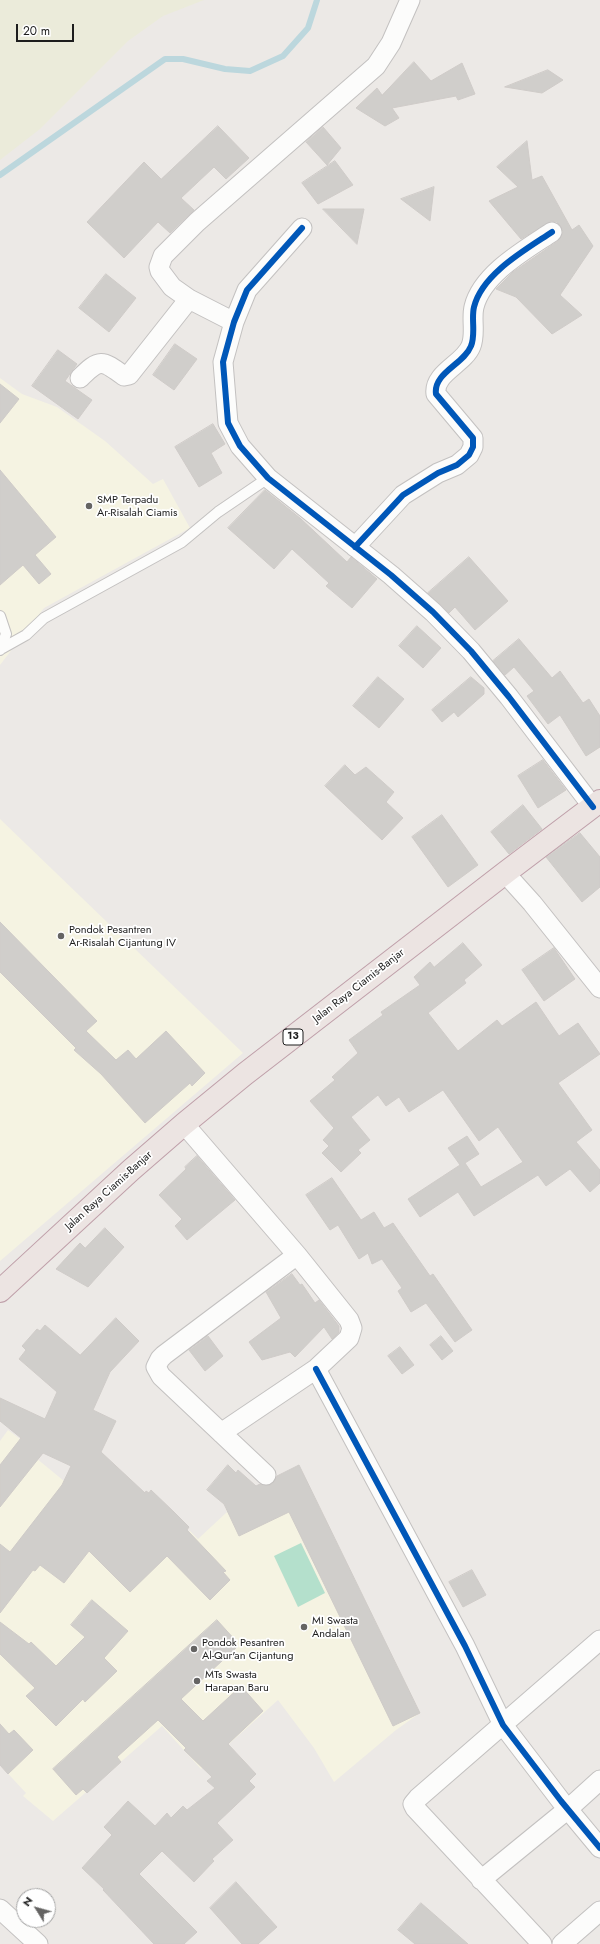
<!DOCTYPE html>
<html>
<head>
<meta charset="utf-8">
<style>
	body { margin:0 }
	#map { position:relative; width:600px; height:1944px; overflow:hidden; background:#ece9e6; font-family:Jost,sans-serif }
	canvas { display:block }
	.north { position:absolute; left:16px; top:1888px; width:40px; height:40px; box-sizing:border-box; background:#fff; border:1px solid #a5a5a5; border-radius:50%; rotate:307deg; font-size:11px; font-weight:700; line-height:16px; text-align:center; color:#1d1d1d }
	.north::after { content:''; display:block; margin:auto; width:14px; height:18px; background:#656463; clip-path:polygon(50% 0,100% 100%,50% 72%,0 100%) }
	.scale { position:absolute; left:16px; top:24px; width:58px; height:18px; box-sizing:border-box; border:2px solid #1d1d1d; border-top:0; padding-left:5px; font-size:12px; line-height:14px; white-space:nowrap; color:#1d1d1d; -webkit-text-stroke:3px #fff; paint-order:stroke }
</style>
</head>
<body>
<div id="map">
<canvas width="600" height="1944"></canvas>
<div class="north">N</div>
<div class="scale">20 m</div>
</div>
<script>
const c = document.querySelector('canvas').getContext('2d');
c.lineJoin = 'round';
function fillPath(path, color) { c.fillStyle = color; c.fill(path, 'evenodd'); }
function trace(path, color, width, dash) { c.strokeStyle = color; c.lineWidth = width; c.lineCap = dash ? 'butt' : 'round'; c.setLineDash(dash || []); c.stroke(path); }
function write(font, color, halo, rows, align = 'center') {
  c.font = font + ' Jost,sans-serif'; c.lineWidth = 3.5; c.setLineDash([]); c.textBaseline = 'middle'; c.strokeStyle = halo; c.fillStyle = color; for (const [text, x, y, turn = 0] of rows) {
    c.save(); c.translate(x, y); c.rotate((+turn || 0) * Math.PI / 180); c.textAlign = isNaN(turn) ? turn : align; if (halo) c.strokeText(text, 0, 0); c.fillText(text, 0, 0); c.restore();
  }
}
const education = new Path2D(`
	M0 378 22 394 57 407 105 441 153 484 163 479 190 528 44 608 0 665Z
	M0 819 243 1053 0 1261Z
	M8 1430 28 1445 25 1449 114 1522 189 1532 190 1531 198 1539 227 1512 224 1504 299 1465 420 1713 396 1730 334 1782 314 1748 278 1700 201 1769 162 1726 53 1821 23 1796 26 1793 0 1765V1441Z`);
const farmland = new Path2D(`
	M0 0H204L163 16 128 41 40 129 0 160Z`);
const pitch = new Path2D(`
	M301 1543 325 1593 298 1607 274 1556Z`);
const stream = new Path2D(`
	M0 175 165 59H183L225 69 250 71 283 56 308 28 317 0`);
const building = new Path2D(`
	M414 62 431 81 462 63 475 94 458 100 456 96 392 108 399 118 385 126 356 108 377 88 382 95Z
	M548 70 563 80 542 93 505 87Z
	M218 126 249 158 226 179 214 167 181 198 194 210 170 233 158 222 124 258 87 222 144 162 161 179Z
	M323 127 341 148 327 165 306 142Z
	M527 141 532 180 542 176 572 230 579 225 593 246 560 295 582 315 552 334 516 297 496 289 513 272 558 241 563 232 561 226 557 222 551 221 521 239 489 201 518 187 497 167Z
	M335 161 353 185 318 204 302 183Z
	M434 187 430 221 401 199Z
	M323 209H364L357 244Z
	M106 274 136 298 109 332 79 308Z
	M175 344 197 359 174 390 153 375Z
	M58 350 77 364 65 381 92 400 78 419 32 386Z
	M0 384 19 399 0 423Z
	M213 424 225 444 211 453 222 473 199 487 175 447Z
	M0 470 56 537 35 555 51 574 39 584 23 565 0 585Z
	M265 490 300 518 347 562 351 557 377 579 352 608 326 586 329 583 292 549 274 569 228 528Z
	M469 557 508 601 475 630 455 607 449 613 428 593Z
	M417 626 441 648 423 668 399 646Z
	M519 639 552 678 560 671 583 703 589 699 600 716V747L586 756 560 715 548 724 527 696 534 691 514 667 505 675 493 661Z
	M378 677 404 699 379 728 353 706Z
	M471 677 484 688V694L458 717 454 712 442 722 432 710Z
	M543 760 566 790 538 808 518 776Z
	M345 765 355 775 366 767 394 792 386 802 403 818 382 840 325 786Z
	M523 805 542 829 509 854 491 832Z
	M442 815 478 865 448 887 412 837Z
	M580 833 600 857V887L582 902 546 857Z
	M0 922 97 1021 86 1031 116 1060 128 1050 136 1059 166 1031 205 1073 192 1086 190 1083 145 1123 101 1074 74 1050 76 1048 0 972Z
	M463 943 482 965 464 980 466 983 428 1013 458 1051 497 1020 502 1026 536 1002 559 1036 578 1023 600 1054 558 1083 592 1130 576 1142 600 1170V1183L590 1192 570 1169 546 1186 538 1175 474 1216 458 1192 420 1217 408 1199 460 1165 448 1148 467 1136 479 1154 465 1163 481 1187 523 1162 498 1127 479 1141 443 1090 409 1112 399 1097 386 1106 378 1095 351 1117 370 1140 358 1150 361 1153 341 1172 322 1153 329 1146 323 1140 334 1128 310 1101 335 1080 332 1077 358 1053 349 1040 383 1015 381 1012 420 985 414 977 430 962 434 967Z
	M554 948 575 979 544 1001 522 970Z
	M197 1156 235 1200 187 1240 175 1226 182 1219 159 1195 186 1169 185 1167Z
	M332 1178 361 1220 374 1212 384 1228 393 1223 430 1276 433 1274 472 1330 455 1342 426 1303 411 1312 398 1291 402 1288 382 1259 372 1264 368 1253 359 1259 338 1225 330 1230 306 1195Z
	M105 1228 124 1247 88 1287 56 1269 80 1243 85 1248Z
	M292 1274 300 1285 302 1284 315 1303 319 1300 339 1326V1332L332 1339 324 1327 295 1357 290 1352 262 1360 249 1342 281 1318 266 1292Z
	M116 1318 139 1341 110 1372 93 1410 116 1421 101 1452 145 1493 146 1491 149 1493 151 1490 174 1512 189 1527 187 1530 226 1571 223 1572 230 1580 210 1600 167 1556 130 1592 89 1551 64 1583 40 1565 35 1571 33 1570 0 1613V1544L10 1552 62 1485 71 1466 43 1453 0 1507V1465L21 1438 0 1421V1398L45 1419 57 1392 19 1359 26 1350 22 1346 37 1329 40 1331 45 1325 80 1355Z
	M208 1336 223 1356 205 1371 189 1350Z
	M441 1336 453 1351 442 1360 430 1345Z
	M400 1347 414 1365 402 1374 388 1356Z
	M228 1465 236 1473 238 1470 256 1486 260 1484 270 1485 274 1482 277 1476 299 1465 420 1713 393 1726 289 1512 239 1536 224 1504 207 1490Z
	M472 1570 486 1595 463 1607 449 1582Z
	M92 1600 128 1631 104 1658 117 1671 85 1702 83 1699 56 1726 26 1696 35 1688 0 1654V1622L29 1644 31 1642 56 1666 85 1637 71 1625Z
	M217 1620 236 1641 233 1643 237 1647 181 1699 203 1721 241 1686 263 1711 228 1744 256 1774 249 1781 255 1787 217 1823 233 1840 212 1859 214 1861 194 1882 162 1851 139 1874 197 1932 184 1944H154L103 1890 104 1889 82 1868 112 1835 104 1827 128 1801 155 1826 167 1813 171 1818 183 1806 187 1810 215 1788 207 1781 212 1777 184 1750 186 1748 158 1720 117 1757 121 1762 87 1793 83 1789 76 1795 53 1769Z
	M0 1724 9 1734 14 1730 33 1750 8 1774 0 1765Z
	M236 1882 277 1927 258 1944H242L210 1908Z
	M421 1903 468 1944H415L398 1930Z`);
const service = new Path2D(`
	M0 616 6 634 0 650
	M1 649 26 635 44 618 182 542 218 512 268 478`);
const minor = new Path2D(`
	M302 228 247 290 234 322 223 362 228 423 240 446 268 478 391 575 433 612 471 651 509 697 593 807
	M234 322 189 299 172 287 160 271 159 267 163 256 197 222 376 66 391 43 410 0
	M80 378C100 358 102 360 124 376L129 375 189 299
	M355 547 403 495 438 473 457 465 469 455 473 447V438L436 394C433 373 464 364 471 346 476 334 471 319 474 307 482 274 525 250 552 232
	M505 873 532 903 600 988
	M184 1124 297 1255 349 1320 352 1328 349 1338 316 1369 221 1433
	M316 1369 465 1646 503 1725 561 1801 600 1848
	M266 1475 161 1376 156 1367 160 1359 164 1355 297 1255
	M481 1880 568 1809 600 1780
	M0 1909 38 1944
	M542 1944 415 1808 413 1804 418 1798 600 1640
	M562 1944 600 1911`);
const trunk = new Path2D(`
	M0 1291 131 1170 184 1124 245 1074 505 873 600 801`);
const cycleway = new Path2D(`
	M302 228 247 290 234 322 223 362 228 423 240 446 268 478 391 575 433 612 471 651 509 697 593 807
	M355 547 403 495 438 473 457 465 469 455 473 447V438L436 394C433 373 464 364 471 346 476 334 471 319 474 307 482 274 525 250 552 232
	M316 1369 465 1646 503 1725 561 1801 600 1848`);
const markers = [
	[89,506,4,"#656463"],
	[61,936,4,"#656463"],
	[304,1627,4,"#656463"],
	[194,1649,4,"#656463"],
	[197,1681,4,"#656463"]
];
const shields = [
	[293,1037,20]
];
const shieldNames = [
	["13",293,1037]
];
const poiNames = [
	["SMP Terpadu",97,500],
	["Ar-Risalah Ciamis",97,513],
	["Pondok Pesantren",69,930],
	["Ar-Risalah Cijantung IV",69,943],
	["MI Swasta",312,1621],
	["Andalan",312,1634],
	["Pondok Pesantren",202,1643],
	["Al-Qur'an Cijantung",202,1656],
	["MTs Swasta",205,1675],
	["Harapan Baru",205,1688]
];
const streetNames = [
	["Jalan Raya Ciamis-Banjar",359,986,-38],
	["Jalan Raya Ciamis-Banjar",109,1191,-42]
];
fillPath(education, '#f5f3e2');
fillPath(farmland, '#ebebda');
fillPath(pitch, '#b4e0cc');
trace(stream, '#bcd7dd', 6);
fillPath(building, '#d0cecb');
trace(building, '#cfcbc8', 1);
trace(service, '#c3c1c0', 12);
trace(minor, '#c3c1c0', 21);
trace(trunk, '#bf9fa9', 24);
trace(service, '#fcfcfb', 10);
trace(minor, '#fcfcfb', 19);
trace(trunk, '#ece4e2', 22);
trace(cycleway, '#0057b8', 6);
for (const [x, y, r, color] of markers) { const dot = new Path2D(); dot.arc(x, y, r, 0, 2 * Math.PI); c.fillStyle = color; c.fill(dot); trace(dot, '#fff', 1.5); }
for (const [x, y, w] of shields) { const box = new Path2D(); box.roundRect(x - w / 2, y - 8, w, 16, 3); c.fillStyle = '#fff'; c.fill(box); trace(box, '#1d1d1d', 1); }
write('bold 10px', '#1d1d1d', null, shieldNames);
write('11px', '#1d1d1d', '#fff', poiNames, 'left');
write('11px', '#1d1d1d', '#fff', streetNames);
</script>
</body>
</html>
